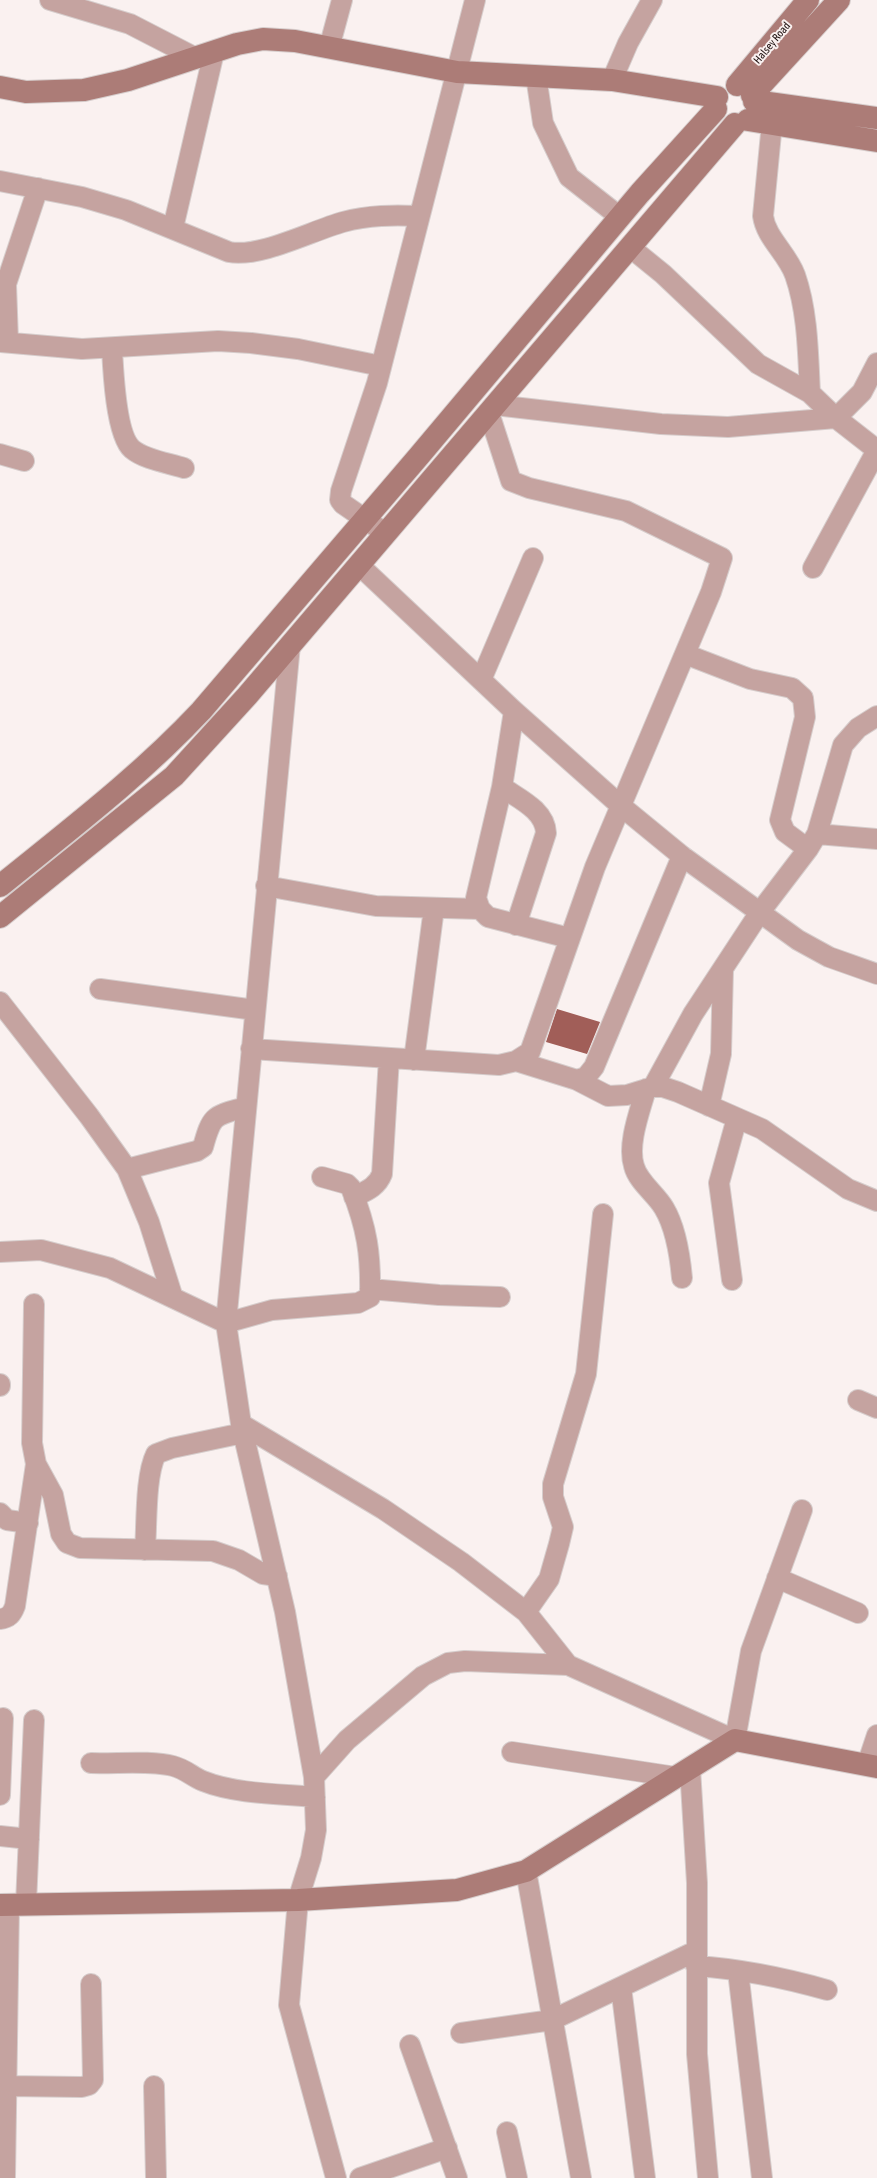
<!DOCTYPE html>
<html>
<head>
<meta charset="utf-8">
<style>
	body { margin:0 }
	canvas { display:block; background:#faf1f0 }
</style>
</head>
<body>
<canvas width="877" height="2178"></canvas>
<script>
const c = document.querySelector('canvas').getContext('2d');
c.lineJoin = 'round';
function fillPath(path, color) { c.fillStyle = color; c.fill(path, 'evenodd'); }
function trace(path, color, width, dash) { c.strokeStyle = color; c.lineWidth = width; c.lineCap = dash ? 'butt' : 'round'; c.setLineDash(dash || []); c.stroke(path); }
function write(font, color, halo, rows, align = 'center') {
  c.font = font + ' "Asap Condensed",sans-serif'; c.lineWidth = 4; c.setLineDash([]); c.textBaseline = 'middle'; c.strokeStyle = halo; c.fillStyle = color; for (const [text, x, y, turn = 0] of rows) {
    c.save(); c.translate(x, y); c.rotate((+turn || 0) * Math.PI / 180); c.textAlign = isNaN(turn) ? turn : align; if (halo) c.strokeText(text, 0, 0); c.fillText(text, 0, 0); c.restore();
  }
}
const building = new Path2D(`
	M557 1009 600 1022 587 1054 546 1042Z`);
const street = new Path2D(`
	M50 0 130 24 196 58
	M329 48 342 0
	M536 76 543 123 569 177 620 217
	M612 80 628 43 652 0
	M772 123 763 216C766 238 787 253 795 275 808 312 808 355 810 393
	M0 181 82 197 126 210 229 252C260 258 311 231 343 222 369 215 393 215 419 216
	M173 228 214 52
	M631 248 663 274 758 364 810 393 836 418 877 450
	M8 341 6 284 38 188
	M0 342 82 349 218 341 251 343 298 349 381 366
	M112 348C113 369 116 435 132 449 145 460 169 463 184 468
	M495 405 661 424 728 427 836 418 862 392 877 363
	M0 454 24 461
	M385 533 343 504 340 500 341 491 377 383 475 0
	M359 565 514 711 621 806 682 856 798 940 829 957 877 974
	M813 568 877 450
	M290 645 226 1323 241 1424 285 1612 314 1777 316 1830 311 1858 298 1900 289 2005 336 2178
	M685 654 750 679 792 688 803 698 805 717 780 820 785 832 808 849
	M481 680 533 558
	M514 711 502 787 476 898 480 909 488 917 569 938
	M502 787C519 799 545 810 546 833L516 925
	M817 834 877 839
	M266 886 376 906 480 909
	M100 989 255 1010
	M0 1002 89 1116 127 1169 149 1222 173 1298
	M251 1049 499 1065 516 1061 530 1052 595 867 711 592 722 558 626 511 529 488 511 481 489 413
	M414 1060 434 908
	M516 1061 577 1080 586 1077 594 1067 682 856
	M577 1080 608 1096 627 1095 653 1087H663L678 1092 762 1129 848 1189 877 1201
	M653 1087 693 1014 760 912 808 849 817 834 843 745 858 728 877 716
	M646 1089C640 1111 627 1144 634 1166 638 1182 656 1194 664 1208 676 1228 680 1256 682 1278
	M709 1106 721 1054 723 969
	M127 1169 197 1151 203 1147C212 1114 214 1116 246 1107
	M354 1197C366 1191 377 1187 382 1174L389 1058
	M0 1252 41 1250 110 1268 226 1323 272 1310 358 1303 370 1297C371 1254 367 1228 351 1188L347 1184 322 1177
	M732 1280 719 1183 737 1118
	M370 1289 439 1295 500 1297
	M34 1304 32 1443 36 1464 53 1495 61 1534 67 1543 80 1548 213 1551 239 1560 263 1574 277 1576
	M0 1384V1386
	M858 1400 877 1408
	M241 1424 383 1509 461 1562 526 1612 568 1665 735 1740 751 1651 802 1510
	M0 1513 7 1520 28 1523
	M145 1550C147 1524 145 1476 156 1454L172 1448 243 1433
	M777 1578 858 1613
	M526 1612 549 1579 559 1544 563 1527 553 1497V1484L586 1374 603 1214
	M0 1619C9 1618 12 1614 15 1606L36 1464
	M512 1752 676 1777
	M91 1763C115 1764 151 1760 173 1766 185 1769 193 1777 203 1781 235 1794 281 1794 315 1797
	M867 1765 877 1735
	M690 1768 697 1883V2054L708 2178
	M314 1777 347 1740 423 1676 448 1663 465 1661 568 1665
	M0 1795 3 1718
	M0 1836 29 1839
	M526 1871 581 2178
	M26 1904 34 1720
	M696 1966C741 1969 785 1978 827 1990
	M738 1971 762 2178
	M621 1987 645 2178
	M461 2033 552 2020 696 1951
	M410 2045 457 2178
	M6 2086 82 2087 89 2085 93 2080 91 1984
	M154 2086 156 2178
	M507 2132 517 2178
	M5 2178 9 1905
	M360 2178 447 2148`);
const secondary = new Path2D(`
	M737 85 808 0
	M0 87 26 92 84 90 128 80 237 44 263 39 295 41 457 72 612 80 717 97
	M752 95 839 0
	M754 101 877 118
	M748 120 877 141
	M0 886C69 830 140 776 201 711L419 456 640 193 716 109
	M0 917 174 776 247 696 735 124
	M0 1905 298 1900 457 1890 526 1871 735 1740 877 1767`);
const streetNames = [
	["Halsey Road",772,43,-50]
];
fillPath(building, '#a15e58');
trace(street, '#d6cdcc', 22);
trace(secondary, '#d6cdcc', 24);
trace(street, '#c5a3a0', 20);
trace(secondary, '#ac7c77', 22);
write('11px', '#1b0d0c', '#faf1f0', streetNames);
</script>
</body>
</html>
